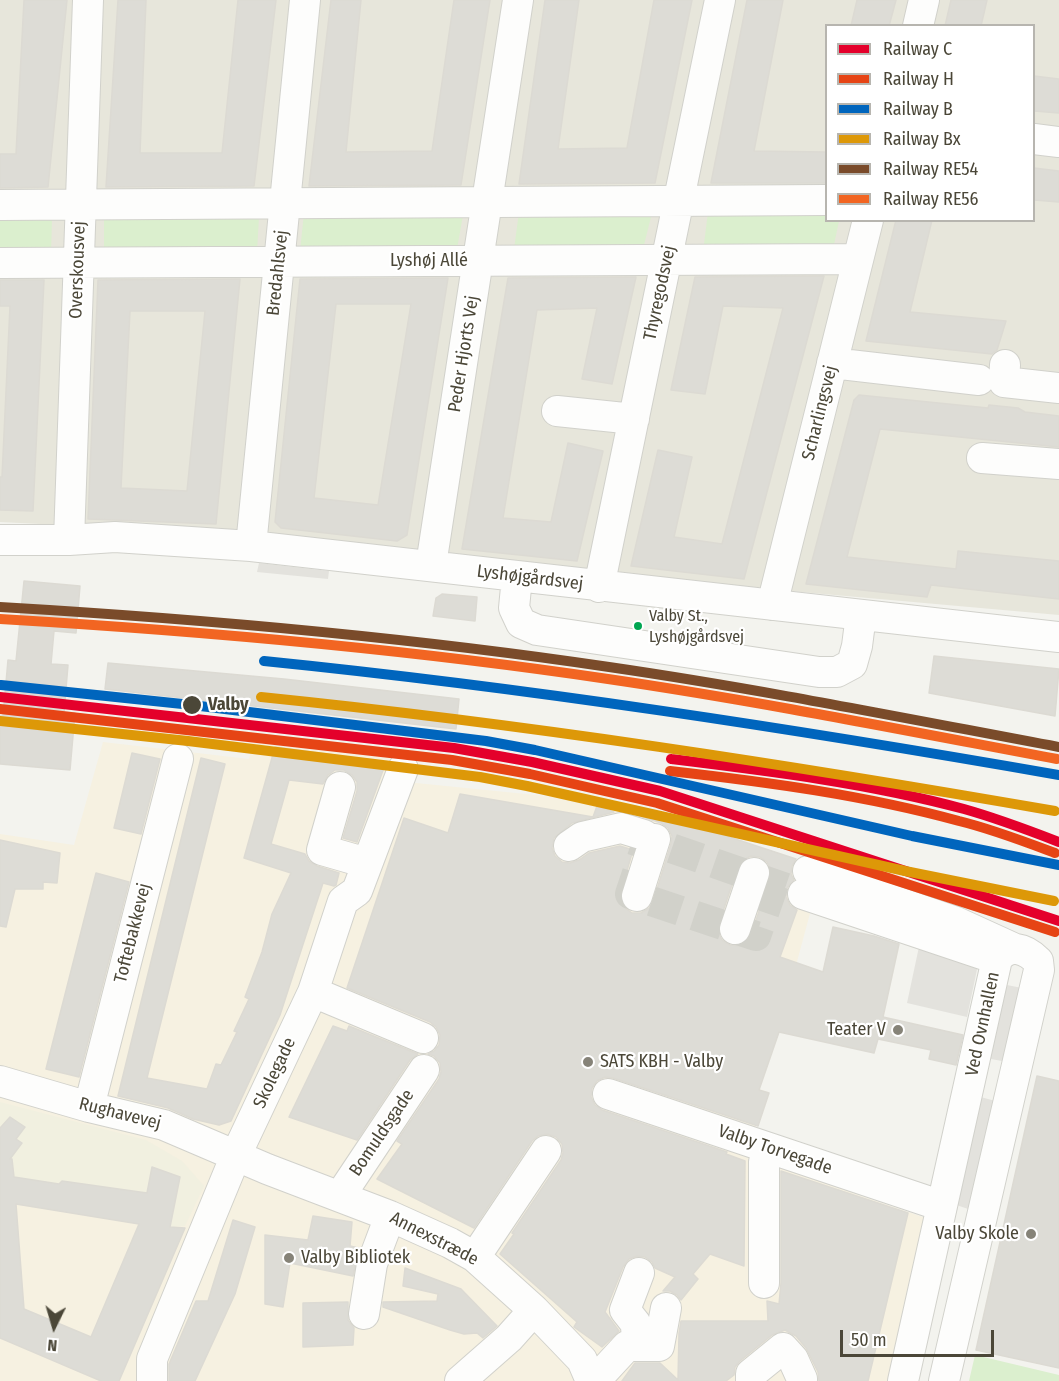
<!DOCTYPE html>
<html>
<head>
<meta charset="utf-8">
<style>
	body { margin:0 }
	#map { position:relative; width:1059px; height:1381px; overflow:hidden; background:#f3f3ee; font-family:"Fira Sans Condensed",sans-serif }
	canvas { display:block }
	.legend { position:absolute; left:825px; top:24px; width:210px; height:198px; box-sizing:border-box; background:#fff; border:2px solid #b7b5af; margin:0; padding:8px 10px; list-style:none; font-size:18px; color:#4b4738 }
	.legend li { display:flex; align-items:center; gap:12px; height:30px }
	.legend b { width:30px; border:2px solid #b7b5af }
	.north { position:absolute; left:24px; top:1297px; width:60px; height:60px; -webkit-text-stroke:4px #fff; paint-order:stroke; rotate:185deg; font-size:16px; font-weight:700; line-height:24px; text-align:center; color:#4b4738 }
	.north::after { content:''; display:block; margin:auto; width:21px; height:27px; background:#4b4738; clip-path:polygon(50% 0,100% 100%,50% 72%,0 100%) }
	.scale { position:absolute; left:840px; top:1330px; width:154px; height:27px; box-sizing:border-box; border:3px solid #4b4738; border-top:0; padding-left:8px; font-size:18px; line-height:21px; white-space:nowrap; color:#4b4738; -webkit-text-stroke:4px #fff; paint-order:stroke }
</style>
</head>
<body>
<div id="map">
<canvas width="1059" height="1381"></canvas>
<ul class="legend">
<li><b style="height:8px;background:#e4002b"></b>Railway C</li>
<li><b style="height:8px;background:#e64415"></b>Railway H</li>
<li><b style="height:8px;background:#0065bd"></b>Railway B</li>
<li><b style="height:8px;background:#dd9808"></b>Railway Bx</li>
<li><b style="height:8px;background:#7a4b2a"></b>Railway RE54</li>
<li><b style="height:8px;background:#f26522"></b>Railway RE56</li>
</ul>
<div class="north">N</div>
<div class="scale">50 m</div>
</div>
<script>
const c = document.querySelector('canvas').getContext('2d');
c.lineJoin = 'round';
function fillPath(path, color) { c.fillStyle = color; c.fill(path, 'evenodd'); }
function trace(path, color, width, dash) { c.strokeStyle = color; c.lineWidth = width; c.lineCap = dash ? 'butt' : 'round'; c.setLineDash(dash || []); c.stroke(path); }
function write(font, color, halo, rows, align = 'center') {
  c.font = font + ' "Fira Sans Condensed",sans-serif'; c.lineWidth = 4.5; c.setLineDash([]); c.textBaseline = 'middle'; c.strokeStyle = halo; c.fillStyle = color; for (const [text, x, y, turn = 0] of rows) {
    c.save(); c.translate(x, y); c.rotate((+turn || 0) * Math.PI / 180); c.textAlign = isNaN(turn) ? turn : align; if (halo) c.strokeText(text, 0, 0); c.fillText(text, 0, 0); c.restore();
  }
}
const residential = new Path2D(`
	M0 0H1059V615L801 592 224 533 0 522ZM826 26H1034V220H826Z`);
const commercial = new Path2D(`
	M103 742 249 759 253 743 397 759 396 781 626 804 822 869 778 1032 759 1089 768 1092 746 1156 943 1224 915 1381H0V834L74 845Z`);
const education = new Path2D(`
	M0 1102 146 1140 182 1161 204 1186 185 1226 170 1227 139 1224 0 1202Z`);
const green = new Path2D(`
	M826 211V220L839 221 832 254 703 252 708 212Z
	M519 212 652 213 643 249H514Z
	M304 213 463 215 457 249 300 251Z
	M104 216 259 217 257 252 104 254Z
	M0 218H52L51 254 0 255Z
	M975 1355 1059 1375V1381H969Z`);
const parking = new Path2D(`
	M259 563 329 571 328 579 257 572Z
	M920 942 979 960 967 1017 907 1003Z
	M987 981 1037 991 1022 1065 971 1055Z
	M966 1093 999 1102 974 1211 939 1199Z`);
const building = new Path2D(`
	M24 0H67L48 187 0 188V154H16Z
	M118 0H146L140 153H222L238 0H276L254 186 106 187Z
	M331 0H361L346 152 432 151 454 0H490L461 185 309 186Z
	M545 0H579L558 149 627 148 654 0H692L655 183 519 184Z
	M747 0H783L754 151 826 152V183H711Z
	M857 0H896L889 26H851Z
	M951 0H987L981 26H945Z
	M1034 76 1059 79V113L1034 111Z
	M1034 168 1059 171V202L1034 200Z
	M896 220H932L910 312 1006 321 997 350 992 354 866 341Z
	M824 276 744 579 631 566 658 450 692 457 674 537 722 544 783 308 723 306 705 394 671 390 695 277Z
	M636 277 612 384 582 379 597 308 537 310 503 518 551 522 568 443 603 451 577 561 462 549 508 278Z
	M448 278 407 535 397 541 281 528 275 522 300 279ZM336 304H411L378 505 314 498Z
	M240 279 216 524 88 519 98 280ZM130 311H205L187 491 121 488Z
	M0 280H44L33 511 0 510V477H2L10 306H0Z
	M859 395 988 408 989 405 1018 408 1025 412 1059 416V447L880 429 847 557 956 569 958 551 1059 561V599L931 585 927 597 806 584 854 400Z
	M24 581 80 586 76 633 54 631 51 664 68 665 64 712 75 713 70 770 0 764V716H3L8 660 16 661Z
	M442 594 477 597 475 621 433 616 436 598Z
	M934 656 1059 669 1055 716 929 693Z
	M108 663 284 679 459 699 456 729 105 689Z
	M275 747 386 762 357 842 343 838 357 791V782L352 775 344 770H335L328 775 323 784 289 780 271 844 305 854 309 861 317 866 339 873 336 885 334 886 323 883 280 1015 231 1121 219 1125 193 1119 168 1108 118 1096 201 758 225 764 147 1078 207 1089 216 1064 221 1065 237 1032 234 1031 249 999 245 997 262 952 272 914 291 873 244 858Z
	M132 753 160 759 141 834 114 828Z
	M460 794 593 817 597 806 614 812 572 823 554 838 552 848 555 856 562 862 570 863 579 860 589 853 620 846 633 850 621 891 620 899 625 908 632 913H641L649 908 653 902 671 844 672 836 668 828 661 823 632 813 635 806 796 859 792 866 791 874 794 880 787 888 786 897 790 905 797 910 780 957 823 972 833 927 874 936 899 944 883 1017 963 1035 956 1065 929 1059 931 1050 878 1039 874 1053 779 1032 759 1090 769 1093 758 1126 613 1078 605 1077 597 1081 592 1088 591 1097 595 1105 602 1110 727 1152 726 1154 745 1161 744 1266 710 1254 693 1274 698 1279 681 1300 677 1295 670 1291H663L675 1277 655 1268 652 1262 645 1257 637 1256 629 1259 623 1267 605 1312 619 1331 602 1347 574 1327 577 1322 500 1254 514 1234 512 1233 561 1160 563 1153 562 1144 556 1137 547 1134 538 1136 532 1141 474 1228 377 1179 402 1144 397 1141 439 1079 441 1072 440 1063 434 1056 428 1054 434 1051 439 1045 440 1035 436 1027 430 1022 347 988 404 818 448 833ZM751 856 760 857 767 862 771 870 770 879 751 935 746 942 739 946 730 945 722 940 718 932 719 923 738 867 743 860Z
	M0 840 60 853 57 883 43 882V889H15L6 927 0 926Z
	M96 873 129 882 79 1077 46 1069Z
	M333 1026 347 1031 349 1026 418 1054 410 1060 357 1140 289 1117Z
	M1037 1076 1059 1081V1368L976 1350Z
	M10 1117 25 1127 16 1139 22 1143 10 1159H12L14 1177 59 1184 62 1181 147 1193 152 1167 180 1177 170 1227 185 1228 119 1381H101L0 1338V1128ZM16 1204 139 1224 91 1337 24 1309Z
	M781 1171 908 1213 868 1381H819L818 1372 806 1348 796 1336 785 1330 772 1335 740 1361 735 1367 734 1375 726 1381H622L635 1363H660L678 1380 679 1333 681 1321H768L767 1301 779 1304 781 1283Z
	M313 1216 352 1222 350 1246 359 1248 353 1276 290 1263 283 1307 265 1304V1235L308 1240Z
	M233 1220 255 1227 235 1294 195 1381H169V1364L196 1301H208Z
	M405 1268 461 1289 497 1326 483 1338 477 1333 464 1334 450 1330 383 1307V1302L437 1301 438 1294 403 1286Z
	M348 1302V1320L354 1328 353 1345 303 1347V1303Z`);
const minorTunnel = new Path2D(`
	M774 884 756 936 630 894 648 840 803 894`);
const minor = new Path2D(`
	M918 26 924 0
	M1034 139 1059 142
	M0 205 826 200
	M0 263 858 259
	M832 363 979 380
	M1005 365 1004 382 1059 388
	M557 411 634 419
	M982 458 1059 464
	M0 540H69L115 537 251 546 1059 637
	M69 540 88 0
	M251 546 305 0
	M431 565 518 0
	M517 577 514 608 521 623 537 630 819 672H837L852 664 857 646 861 615
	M599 587 720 0
	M772 605 868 220
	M340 787 322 850 367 863
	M569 846 582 837 621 828 644 835
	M808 871 956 922 1013 948
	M803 894 997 959
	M637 896 655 839
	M735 929 754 873
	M313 992 423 1038
	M0 1081 89 1107 164 1125 267 1169 390 1216 450 1243 475 1257 534 1310 582 1360 591 1381
	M608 1094 942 1206
	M89 1107 178 759
	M340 1196 424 1070
	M475 1257 546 1151
	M764 1283V1162L768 1148
	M364 1314 372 1264 390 1216
	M637 1346 636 1324 625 1310 639 1273
	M590 1379 603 1372 627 1346H659L666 1308
	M152 1381V1359L236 1155 313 992 343 901 357 891 403 769
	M460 1381 509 1338 534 1310
	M751 1381V1374L783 1348 793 1359 802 1379
	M903 1381 997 959C1009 943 1025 948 1038 961L1039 970 944 1381`);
const rail1 = new Path2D(`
	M0 697 454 748 532 762 660 791 1059 921
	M671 759C769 771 868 783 964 809 996 818 1028 830 1059 842`);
const rail2 = new Path2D(`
	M0 709 452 760 530 774 657 803 1055 932
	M670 771C767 782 864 795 959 821 992 829 1023 841 1055 853`);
const rail3 = new Path2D(`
	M264 661C531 688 795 729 1059 775
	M1 685 192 705 486 741 535 750 912 836 1059 865`);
const rail4 = new Path2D(`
	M261 697C527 724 791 765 1055 811
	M0 721 188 741 480 777 527 786 905 871 1054 901`);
const rail5 = new Path2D(`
	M0 607C204 619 407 637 609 667 760 689 909 719 1059 747`);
const rail6 = new Path2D(`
	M0 619C203 631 406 649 608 679 758 701 908 731 1057 759`);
const markers = [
	[638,626,5,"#00a651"],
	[192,705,10,"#4b4738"],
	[898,1030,6,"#868378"],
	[588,1062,6,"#868378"],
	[1031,1234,6,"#868378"],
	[289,1258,6,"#868378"]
];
const busNames = [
	["Valby St.,",649,617],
	["Lyshøjgårdsvej",649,638]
];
const streetNames = [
	["Lyshøj Allé",429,261],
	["Overskousvej",78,270,-88],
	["Bredahlsvej",278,273,-84],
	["Thyregodsvej",660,293,-78],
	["Peder Hjorts Vej",464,354,-81],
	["Scharlingsvej",820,413,-76],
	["Lyshøjgårdsvej",530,578,7],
	["Toftebakkevej",133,933,-76],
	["Ved Ovnhallen",983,1024,-78],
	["Skolegade",275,1073,-65],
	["Rughavevej",120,1114,14],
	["Bomuldsgade",382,1133,-56],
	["Valby Torvegade",775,1150,19],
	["Annexstræde",434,1239,27]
];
const stopNames = [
	["Valby",208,705]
];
const poiNames = [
	["Teater V",886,1030],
	["SATS KBH - Valby",600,1062,"left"],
	["Valby Skole",1019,1234],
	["Valby Bibliotek",301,1258,"left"]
];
fillPath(residential, '#e7e6db');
fillPath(commercial, '#f6f1e1');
fillPath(education, '#f1f0e0');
fillPath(green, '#dbefce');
fillPath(parking, '#e3e2dd');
fillPath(building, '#dddcd6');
trace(building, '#dcdad3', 1.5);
trace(minorTunnel, '#d1d1ca', 30, [30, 15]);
trace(minor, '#d1d1cb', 32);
trace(minor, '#fdfdfc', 30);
trace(rail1, '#e4002b', 10);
trace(rail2, '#e64415', 10);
trace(rail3, '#0065bd', 10);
trace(rail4, '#dd9808', 10);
trace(rail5, '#7a4b2a', 10);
trace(rail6, '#f26522', 10);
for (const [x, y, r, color] of markers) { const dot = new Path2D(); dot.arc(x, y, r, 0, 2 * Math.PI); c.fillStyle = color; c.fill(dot); trace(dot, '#fff', 2); }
write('16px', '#4b4738', '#fff', busNames, 'left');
write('18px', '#4b4738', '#fff', streetNames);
write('bold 18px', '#4b4738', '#fff', stopNames, 'left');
write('18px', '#4b4738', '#fff', poiNames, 'right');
</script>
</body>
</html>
